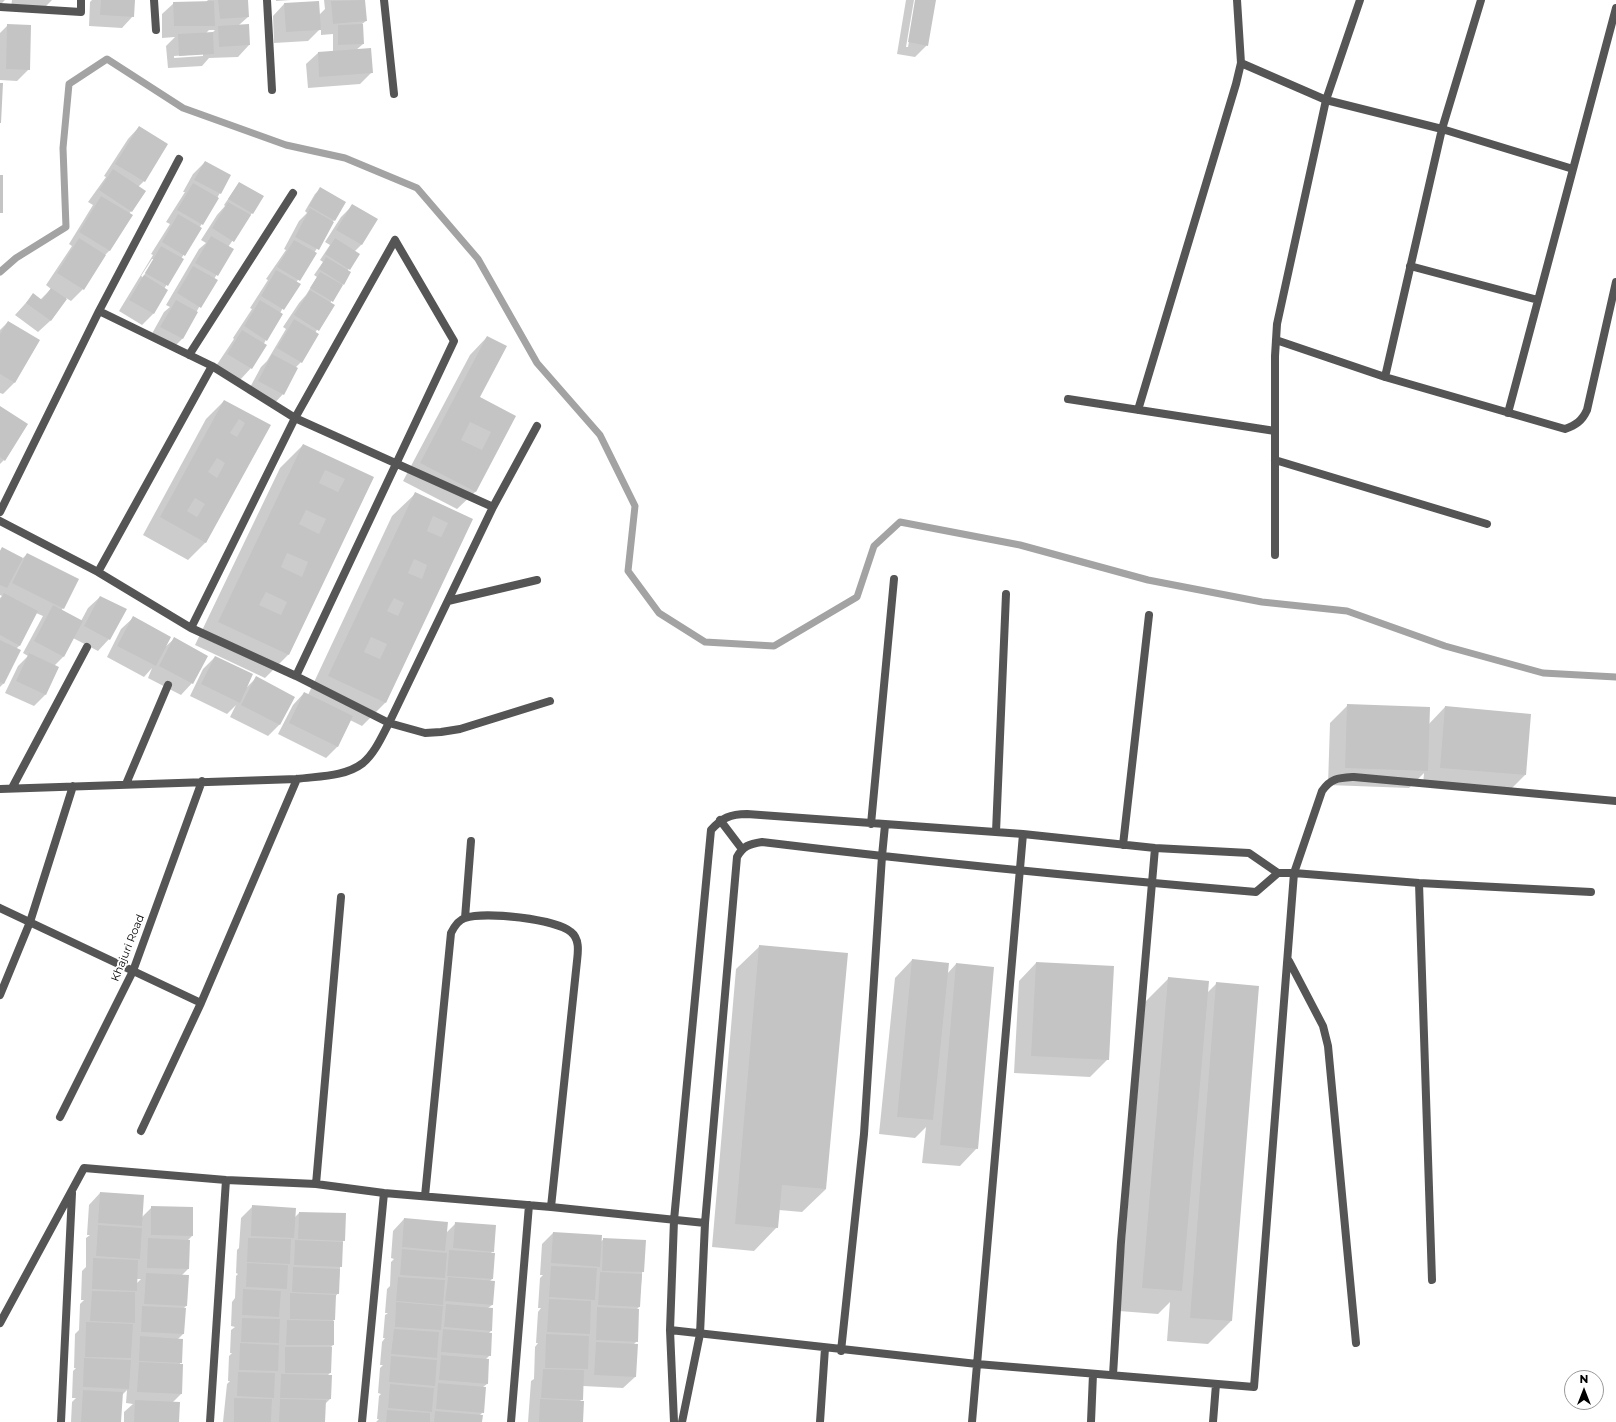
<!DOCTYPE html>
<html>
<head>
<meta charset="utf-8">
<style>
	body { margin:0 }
	#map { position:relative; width:1616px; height:1422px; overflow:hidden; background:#fff; font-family:Montserrat,sans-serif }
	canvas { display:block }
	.north { position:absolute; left:1564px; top:1370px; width:40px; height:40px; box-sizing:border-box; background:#fff; border:1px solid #999; border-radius:50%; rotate:0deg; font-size:11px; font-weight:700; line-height:16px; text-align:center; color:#000 }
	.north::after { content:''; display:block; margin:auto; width:14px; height:18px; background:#000; clip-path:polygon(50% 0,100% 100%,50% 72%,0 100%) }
</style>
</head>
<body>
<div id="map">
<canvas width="1616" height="1422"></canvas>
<div class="north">N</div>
</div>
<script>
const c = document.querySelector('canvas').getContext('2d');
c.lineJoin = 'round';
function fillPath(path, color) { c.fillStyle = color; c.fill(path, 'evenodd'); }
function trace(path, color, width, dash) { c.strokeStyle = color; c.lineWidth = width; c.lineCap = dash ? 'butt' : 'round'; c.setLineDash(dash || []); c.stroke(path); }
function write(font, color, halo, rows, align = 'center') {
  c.font = font + ' Montserrat,sans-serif'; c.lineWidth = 4; c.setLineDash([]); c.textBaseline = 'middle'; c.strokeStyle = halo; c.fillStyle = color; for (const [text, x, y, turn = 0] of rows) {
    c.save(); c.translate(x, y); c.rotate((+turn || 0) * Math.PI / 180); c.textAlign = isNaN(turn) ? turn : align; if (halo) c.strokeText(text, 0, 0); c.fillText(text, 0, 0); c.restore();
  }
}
const shadow = new Path2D(`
	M0 0H5L0 5Z
	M12 0H52L42 10 11 8Z
	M92 0H134L133 16 122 28 89 26 90 2Z
	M208 0H247L248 17 239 25 249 45 238 57 209 58 202 66 168 68 166 46 175 37 162 38V14L174 3 206 2ZM209 30H215L212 33H206ZM203 54V56L174 58V56Z
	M276 0H291L276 1Z
	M324 0H364L366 21 362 24 363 44 356 50 372 72 360 84 308 88 306 64 318 53 333 52V34L321 35V28L308 41 274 43 273 16 284 4 319 15 325 9Z
	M906 0H935L927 45 915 57 897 54ZM914 0H916L908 47H906Z
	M8 25 29 69 17 81 0 80V33Z
	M139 127 144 181 138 187 145 192 129 214 110 250 104 256 83 289 71 301 66 298 50 321 38 332 15 315 33 295 40 300 51 289 46 285 72 246 69 244 93 205 88 202 106 177 104 176 128 139Z
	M205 162 230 176 181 259 182 260 164 289 153 314 142 325 119 311 153 255 151 254 170 224 166 222 185 192H183L193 174ZM152 259H154L143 277 141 276Z
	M239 183 252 213 228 247 232 250 214 279 182 339 171 350 149 339 164 312 170 307 166 305 199 249 206 243 201 240 217 215 225 206 224 205Z
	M320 189 334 220 296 283 251 368 240 380 216 366 234 339 233 338 252 309 250 308 268 280 266 279 286 250 284 249 299 221 307 213 305 211 315 194Z
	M352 206 376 220 361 245 355 251 343 284 330 303 301 362 295 368 283 394 272 406 247 393 261 367 267 361 286 329 283 327 299 303 306 295 317 277 314 275 323 262 320 260 330 245 325 242 341 217Z
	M8 322 39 341 14 383 3 394 0 393V330Z
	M487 337 479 397 514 416 475 492 457 509 403 481 470 355Z
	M224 401 269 425 206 542 188 560 143 535 206 419Z
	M0 408 4 460 0 464Z
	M303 445 373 478 288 655 265 678 195 645 280 468Z
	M416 493 472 519 385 703 362 726 350 720 338 746 326 758 278 734 293 705 304 693 308 695 392 516Z
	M2 548 22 559 27 554 63 608 61 611 81 621 88 608 100 597 109 639 98 651 73 638 63 657 54 666 58 668 45 695 34 706 5 693 18 666 28 656 23 653 43 616 36 613 20 645 16 649 4 683 0 687V598L2 596 0 595V551Z
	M133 618 165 647 174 639 192 683 181 695 148 678 152 668 144 677 107 657 121 629Z
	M215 657 246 688 256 678 294 697 279 725 268 736 230 717 236 705 227 714 190 696 203 669Z
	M1348 705 1428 725 1445 707 1525 775 1508 792 1423 785 1424 773 1409 788 1328 785 1330 723Z
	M760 946 826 1189 802 1212 779 1210 777 1227 754 1251 712 1247 736 969Z
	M912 960 947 974 956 964 977 1148 960 1166 922 1163 926 1127 915 1138 879 1134 895 978Z
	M1036 963 1108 1059 1090 1077 1014 1073 1019 981Z
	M1169 978 1207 993 1217 983 1231 1321 1208 1344 1167 1341 1170 1302 1158 1314 1119 1311 1145 1002Z
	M100 1193 141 1218 152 1207 192 1236 187 1241 188 1269 181 1276 186 1306 183 1309V1334L178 1339 181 1362 179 1365H182L181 1394 173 1402 178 1422H124V1412L133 1404 126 1403 127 1390 122 1395 120 1422H71L72 1402 76 1398H72L73 1371 76 1368H74L75 1334 79 1330 80 1304 84 1300H81L82 1271 86 1267V1238L90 1235H87L89 1205ZM136 1279H141L136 1284Z
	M253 1206 294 1218 299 1213 344 1240 342 1243 338 1293 335 1297 334 1320 332 1322H333V1345L331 1347 330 1373 327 1376 330 1399 325 1404 324 1422H223L227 1384 230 1381H228L229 1356 232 1353H230L231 1330 235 1327 231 1326 232 1302 235 1298 236 1276 238 1274 236 1273 237 1250 239 1248 241 1218Z
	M404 1219 446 1233 456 1223 493 1251 490 1254 492 1279 489 1282 492 1305 488 1308 491 1331 488 1334 490 1355 485 1360 487 1384 483 1387V1412L479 1416 481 1422H376L379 1419H377L379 1396 381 1394 378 1393 380 1368 383 1365H380L382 1342 385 1338H383L385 1315 388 1313H385L387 1289 390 1286 391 1262 394 1259 391 1258 393 1231Z
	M553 1233 600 1242 604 1239 645 1241 639 1307 636 1310 637 1341 633 1345 635 1377 623 1388 583 1386 582 1399 579 1402 582 1422H528L531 1381 534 1379 535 1347 538 1343H536L538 1312 541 1308H538L540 1278 543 1275H540L542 1244Z`);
const stream = new Path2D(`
	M0 272 16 258 66 227 63 148 69 84 107 59 183 108 286 145 345 158 417 188 478 259 537 363 600 435 635 506 628 571 659 613 705 642 774 646 857 597 874 546 900 522 1020 545 1148 580 1262 602 1347 611 1445 646 1543 673 1616 677`);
const building = new Path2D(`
	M101 0H135L134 17 100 15Z
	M218 0H248L249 17 220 19Z
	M365 0 367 21 333 24 331 1Z
	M915 0H936L928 46 908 42Z
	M214 1 215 26H174L173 2Z
	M319 1 321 30 286 32 284 3Z
	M7 24 31 25 30 70 6 69Z
	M249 24 250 45 219 47 218 26Z
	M363 24 364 44 338 45V25Z
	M213 32 214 54 179 56 178 34Z
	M371 48 373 73 319 77 318 52Z
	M0 83H3L1 123H0Z
	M139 126 168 144 145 182 115 164Z
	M205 161 231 175 221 194 194 180Z
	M113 169 146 191 132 212 99 190Z
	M0 175H3V213H0Z
	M239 182 264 196 253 214 228 199Z
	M193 183 219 198 203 225 177 210Z
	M320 187 346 202 335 221 309 206Z
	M101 196 133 215 110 251 79 232Z
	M228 202 251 215 234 242 212 228Z
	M352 204 378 219 362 245 336 230Z
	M310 208 334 222 319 250 295 237Z
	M178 214 202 228 185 256 162 242Z
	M211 236 234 249 218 276 195 263Z
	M79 238 106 255 84 290 57 273Z
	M335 238 360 254 350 270 325 254Z
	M294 240 317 253 300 281 277 267Z
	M161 246 184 259 168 286 145 273Z
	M326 257 351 272 344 285 319 269Z
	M193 266 218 280 201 308 177 293Z
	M276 270 301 284 284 310 261 296Z
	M320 272 343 285 333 302 310 288Z
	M144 275 168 290 154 314 129 300Z
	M51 288 67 299 51 321 26 303 33 293 42 300Z
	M310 290 335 305 319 331 294 315Z
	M176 300 198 312 183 339 160 327Z
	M260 300 283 314 267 341 244 326Z
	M294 319 319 334 302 363 277 348Z
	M8 321 40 340 15 383 0 374V334Z
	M242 330 267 345 252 369 227 354Z
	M487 336 507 346 480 397 516 416 476 492 420 463ZM470 422 491 432 482 450 461 440Z
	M272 354 298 368 284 395 258 381Z
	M224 400 271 425 206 543 160 517ZM239 419 245 423 237 437 230 433ZM217 458 225 463 217 478 208 472ZM195 498 205 504 197 517 187 511Z
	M0 406 28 424 5 461 0 457Z
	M303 444 374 477 289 655 218 622ZM325 470 345 479 338 492 319 483ZM306 510 326 519 319 534 299 524ZM287 553 308 562 302 577 281 567ZM266 592 287 602 281 615 259 605Z
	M415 492 473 519 386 703 328 676ZM433 516 448 523 441 537 427 531ZM414 559 427 565 422 579 408 573ZM394 598 404 603 398 616 387 611ZM371 637 387 644 380 659 364 652Z
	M2 547 23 558 7 588 0 585V551Z
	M27 553 79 579 64 609 12 583Z
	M4 593 38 611 20 646 0 635V600Z
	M100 596 127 609 110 640 84 626Z
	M53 605 83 621 64 657 34 641Z
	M133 616 171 637 156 666 117 646Z
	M174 637 208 656 193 684 159 666Z
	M0 640 21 650 4 684 0 682Z
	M29 653 59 667 46 695 16 681Z
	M215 656 253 674 240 703 201 684Z
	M256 676 295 697 280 725 241 705Z
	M304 692 353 716 338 747 289 723Z
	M1347 704 1430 707 1428 771 1345 768Z
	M1445 706 1531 714 1526 775 1440 768Z
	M759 945 848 953 826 1189 782 1185 778 1228 735 1224Z
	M912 959 949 963 933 1120 897 1117Z
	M1036 962 1114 966 1109 1060 1031 1056Z
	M956 963 994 967 978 1149 940 1145Z
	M1168 977 1209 981 1182 1291 1142 1288Z
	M1216 982 1259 986 1232 1321 1190 1318Z
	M100 1192 144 1195 142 1226 98 1223Z
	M252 1205 296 1208 294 1238 251 1236Z
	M151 1206 193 1207V1236L151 1235Z
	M299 1212 346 1213 345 1241 298 1239Z
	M404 1218 448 1222 445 1251 402 1247Z
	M455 1222 496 1225 494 1252 453 1248Z
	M98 1225 142 1228 140 1259 96 1256Z
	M553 1232 602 1235 600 1267 551 1263Z
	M148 1238 190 1240 189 1269 147 1268Z
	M248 1238 291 1239 290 1264 247 1262Z
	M603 1238 646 1240 644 1272 602 1271Z
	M295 1240 343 1242 342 1267 294 1265Z
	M402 1249 447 1253 445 1278 400 1275Z
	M449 1250 495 1253 493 1279 447 1276Z
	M93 1258 138 1260 137 1291 92 1289Z
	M247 1263 288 1265 287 1289 246 1287Z
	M551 1266 597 1268 595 1300 549 1297Z
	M293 1267 340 1269 339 1294 292 1292Z
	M600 1272 642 1274 640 1307 598 1305Z
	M146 1273 189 1275 187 1306 144 1304Z
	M398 1277 445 1280 443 1305 396 1301Z
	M448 1277 495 1281 493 1305 445 1301Z
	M243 1289 281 1291 279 1317 242 1315Z
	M92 1291 135 1292V1323L90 1321Z
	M290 1293 336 1295 335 1320 290 1319Z
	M549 1299 591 1301 590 1334 547 1332Z
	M396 1302 443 1306 441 1330 395 1327Z
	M446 1304 493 1308 492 1331 444 1327Z
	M142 1306 186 1308 184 1334 141 1332Z
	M597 1307 639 1309 638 1342 596 1340Z
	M242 1318 280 1319 279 1343 241 1342Z
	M287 1320 334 1321V1345H286Z
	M86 1322 133 1324 131 1358 85 1357Z
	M394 1329 439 1332 437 1358 391 1354Z
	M443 1329 492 1333 491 1356 441 1352Z
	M546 1334 589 1336 588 1369 545 1368Z
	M140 1336 183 1339 182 1363 139 1361Z
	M596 1342 638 1344 636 1377 594 1375Z
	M240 1343 279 1345 278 1371 239 1370Z
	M285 1347H332L331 1373H285Z
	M441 1355 489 1359 488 1384 439 1380Z
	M391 1356 437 1360 435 1386 389 1382Z
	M84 1358 131 1360 129 1389 83 1387Z
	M139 1362 183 1364 182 1394 137 1392Z
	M543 1369 584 1370 583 1400 541 1398Z
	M238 1372 275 1373 274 1398 237 1396Z
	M281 1374 332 1375 331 1399 280 1398Z
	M438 1383 486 1387 484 1413 436 1409Z
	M390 1384 434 1388 432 1412 388 1408Z
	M83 1390 123 1392 121 1422H81Z
	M234 1398 272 1399 271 1422H234Z
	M280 1399 326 1400 325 1422H279Z
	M540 1399 584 1401 583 1422H539Z
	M135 1400 180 1402 179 1422H134Z
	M387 1410 430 1413V1422H386Z
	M435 1411 483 1415 482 1422H434Z`);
const street = new Path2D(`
	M154 0 156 30
	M267 0 272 90
	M384 0 394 94
	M0 7 81 12V0
	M1241 63 1326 100 1442 129 1573 169
	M1410 266 1538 300
	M99 311 212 366 295 418 493 507
	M1276 340 1385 377 1565 429C1576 425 1582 421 1587 410L1616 282
	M189 355 293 193
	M1385 377 1442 129 1481 0
	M1068 399 1275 431
	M1138 410 1236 84 1241 63 1237 0
	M1508 413 1616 8
	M1275 460 1487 524
	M0 512 99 311 179 159
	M0 521 98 572 191 628 296 676 389 723 425 733 441 732 460 729 550 701
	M1275 555V356L1277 324 1326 100 1360 0
	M98 572 212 366
	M448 601 537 580
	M191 628 295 418 395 240
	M296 676 454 341 395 240
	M126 784 168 685
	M12 788 87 647
	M0 789 297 779C318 776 345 777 363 763 375 753 382 736 389 723L493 507 537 426
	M720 820 742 849
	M871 824 894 579
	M996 832 1006 594
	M1123 845 1149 615
	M1419 883 1432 1280
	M0 908 201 1003
	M465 918 471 841
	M1289 961 1323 1026 1328 1046 1356 1343
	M0 995 30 922 73 786
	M60 1117 133 971 202 781
	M141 1131 201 1003 297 779
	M316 1184 341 897
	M425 1196 451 933C454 927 458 920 465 918 485 911 556 919 571 932 580 939 578 952 577 961L551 1207
	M0 1323 84 1168 226 1180 316 1184 384 1193 551 1207 705 1223
	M670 1330 977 1364 1254 1387 1294 873 1322 791C1331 778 1338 778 1354 777L1616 801
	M841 1351 864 1134 882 856 885 825
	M1113 1375 1121 1242 1155 848
	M61 1422 72 1193
	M210 1422 226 1180
	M362 1422 384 1193
	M511 1422 529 1205
	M674 1422 670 1330 674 1220 711 830C722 818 730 814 747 814L1023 834 1155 848 1249 853 1278 873H1294L1419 883 1591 892
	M682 1422 700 1334 705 1223 737 857C743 846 749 844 762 842 926 862 1091 878 1256 892L1278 873
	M820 1422 825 1348
	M972 1422 1023 834
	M1091 1422 1093 1374
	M1213 1422 1216 1384`);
const streetNames = [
	["Khajuri Road",128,948,-68]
];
fillPath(shadow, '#0003');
trace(stream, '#a3a3a3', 7);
fillPath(building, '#c4c4c4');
trace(street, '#555', 8);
write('11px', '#000', '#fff', streetNames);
</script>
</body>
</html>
